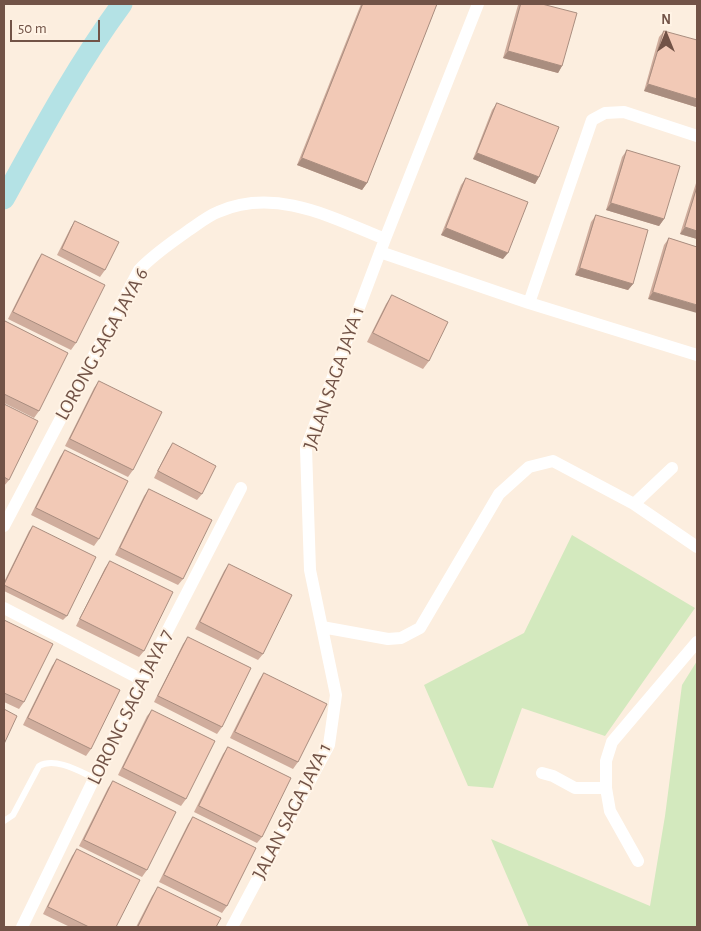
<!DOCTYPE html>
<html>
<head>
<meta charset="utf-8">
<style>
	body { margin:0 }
	#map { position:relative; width:701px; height:931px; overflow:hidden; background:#fceedf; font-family:"Alegreya Sans",sans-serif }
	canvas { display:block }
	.frame { position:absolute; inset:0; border:5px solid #725347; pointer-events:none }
	.north { position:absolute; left:641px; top:10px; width:50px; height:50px; -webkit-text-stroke:4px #fff3e5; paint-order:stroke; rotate:0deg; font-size:14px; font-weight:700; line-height:20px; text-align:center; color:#725347 }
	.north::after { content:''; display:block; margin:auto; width:18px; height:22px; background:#725347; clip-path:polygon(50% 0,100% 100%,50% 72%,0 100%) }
	.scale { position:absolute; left:10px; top:20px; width:90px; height:22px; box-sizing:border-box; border:2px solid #725347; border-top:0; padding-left:6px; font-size:15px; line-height:18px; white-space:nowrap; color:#725347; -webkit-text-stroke:4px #fff3e5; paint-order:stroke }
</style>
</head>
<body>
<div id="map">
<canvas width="701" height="931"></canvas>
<div class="frame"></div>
<div class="north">N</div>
<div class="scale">50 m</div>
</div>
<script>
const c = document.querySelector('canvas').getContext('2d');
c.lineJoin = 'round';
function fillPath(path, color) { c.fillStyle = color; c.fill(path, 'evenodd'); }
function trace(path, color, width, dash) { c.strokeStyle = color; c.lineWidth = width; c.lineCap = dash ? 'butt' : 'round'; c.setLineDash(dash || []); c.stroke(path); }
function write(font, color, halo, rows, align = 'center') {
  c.font = font + ' "Alegreya Sans",sans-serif'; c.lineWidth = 4; c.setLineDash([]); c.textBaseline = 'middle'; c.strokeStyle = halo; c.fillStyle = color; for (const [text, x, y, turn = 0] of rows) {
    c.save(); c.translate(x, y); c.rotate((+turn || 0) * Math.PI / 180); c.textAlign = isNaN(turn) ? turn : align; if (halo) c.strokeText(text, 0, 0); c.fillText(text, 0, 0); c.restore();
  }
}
const green = new Path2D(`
	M572 535 695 608 605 736 522 708 493 788 468 786 424 685 524 633Z
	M697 661V927H529L491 839 650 906 665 816 682 685Z`);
const river = new Path2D(`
	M4 199C41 132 77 65 122 4`);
const service = new Path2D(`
	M4 821 13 815 39 766C55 757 79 771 94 778`);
const minor = new Path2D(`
	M380 252 529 303 697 355
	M529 303 592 120 605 113 624 112 697 136
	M634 504 672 468
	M4 526 139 270C154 254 171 243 189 230 198 224 208 216 218 212 275 187 331 217 385 239
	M4 608 142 680
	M322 627 388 639 401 638 420 628 499 494 529 467 553 461 634 504 697 547
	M542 773 553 776 575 788H606
	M638 861 610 811 606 788V761L612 742 697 642
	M22 927 142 680 241 488
	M232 927 329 745 336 695 310 570 306 448 385 239 478 4`);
const wall = new Path2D(`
	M361 4H437L367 183 362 190 297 165Z
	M519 4H542L562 66 558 73 503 58 518 5Z
	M664 31 696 107 644 91 659 37Z
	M497 103 539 177 535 184 473 159 492 110Z
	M627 150 664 219 659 226 606 210 622 157Z
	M466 178 503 259 441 235 461 185Z
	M697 180V239L680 234Z
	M596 215 633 284 628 290 575 275 591 222Z
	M75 221 105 270 100 277 57 255 71 227Z
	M669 238 697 247 648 299 664 245Z
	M42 254 76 343 71 350 8 319 37 261Z
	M392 295 429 361 423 369 367 342 386 304Z
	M4 323 39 411 34 418 4 403Z
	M99 381 133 470 128 477 65 446 94 388Z
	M4 404 9 480 4 486Z
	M173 443 202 494 197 500 154 478 168 450Z
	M65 450 99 539 94 546 31 515 60 457Z
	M149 489 183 579 178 585 115 555 144 496Z
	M33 526 67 616 63 620 4 591V582L29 531Z
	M110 561 144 651 139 657 76 626 105 568Z
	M229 564 263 654 258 660 195 629 224 571Z
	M4 620 24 702 19 709 4 702Z
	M188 637 222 727 217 734 154 702 183 644Z
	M57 659 91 749 86 756 23 725 52 666Z
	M264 673 298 762 293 769 230 738 259 680Z
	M152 710 186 799 181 806 118 775 147 716Z
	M228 747 262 837 257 843 194 812 223 754Z
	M113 781 147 870 142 877 79 846 108 788Z
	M193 817 227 906 222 913 159 882 188 824Z
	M77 849 116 927H70L43 914 72 856Z
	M158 887 216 927H136L152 896Z`);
const shadedWall = new Path2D(`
	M508 51 562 66 558 73 503 58Z
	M648 84 697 99V105L696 107 644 91Z
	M477 153 539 177 535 184 473 159Z
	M302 158 367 183 362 190 297 165Z
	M611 203 664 219 659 226 606 210Z
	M685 227 697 231V239L680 234Z
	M446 228 508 253 503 259 441 235Z
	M580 268 633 284 628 290 575 275Z
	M653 292 697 305V313L648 299Z`);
const building = new Path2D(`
	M363 4H437L367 183 302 158Z
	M521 4H542L577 13 562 66 508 51Z
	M664 31 697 40V99L648 84Z
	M497 103 559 127 539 177 477 153Z
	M627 150 680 166 664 219 611 203Z
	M466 178 528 202 508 253 446 228Z
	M697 187V231L685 227Z
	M596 215 648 230 633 284 580 268Z
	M75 221 119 242 105 270 62 249Z
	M669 238 697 247V305L653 292Z
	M42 254 105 285 76 343 13 312Z
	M392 295 448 322 429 361 373 333Z
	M5 321 68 353 39 411 4 394V324Z
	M99 381 162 412 133 470 70 439Z
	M4 404 38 421 9 480 4 477Z
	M173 443 216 466 202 494 158 471Z
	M65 450 128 481 99 539 36 508Z
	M149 489 212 520 183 579 120 548Z
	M33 526 96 557 67 616 4 585Z
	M110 561 173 592 144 651 80 619Z
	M229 564 292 595 263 654 200 622Z
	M4 620 53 644 24 702 4 693Z
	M188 637 251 668 222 727 158 696Z
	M57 659 120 690 91 749 28 718Z
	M264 673 327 704 298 762 235 732Z
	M4 709 17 716 4 744Z
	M152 710 215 741 186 799 123 768Z
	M228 747 291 778 262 837 199 806Z
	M113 781 176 812 147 870 84 840Z
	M193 817 256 848 227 906 164 875Z
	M77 849 140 880 116 927H89L48 907Z
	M158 887 221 918 216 927H138Z`);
const streetNames = [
	["LORONG SAGA JAYA 6",102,344,-61],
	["JALAN SAGA JAYA 1",334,378,-71],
	["LORONG SAGA JAYA 7",130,707,-64],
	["JALAN SAGA JAYA 1",292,811,-63]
];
fillPath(green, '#d3e9be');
trace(river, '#b4e2e5', 21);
trace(service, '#fff', 6);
trace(minor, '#fff', 12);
fillPath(wall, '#d0ad9d');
fillPath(shadedWall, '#a98d7f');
fillPath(building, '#f2c9b6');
trace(building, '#a98d7f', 1);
write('20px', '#725347', '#fff3e5', streetNames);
</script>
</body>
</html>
